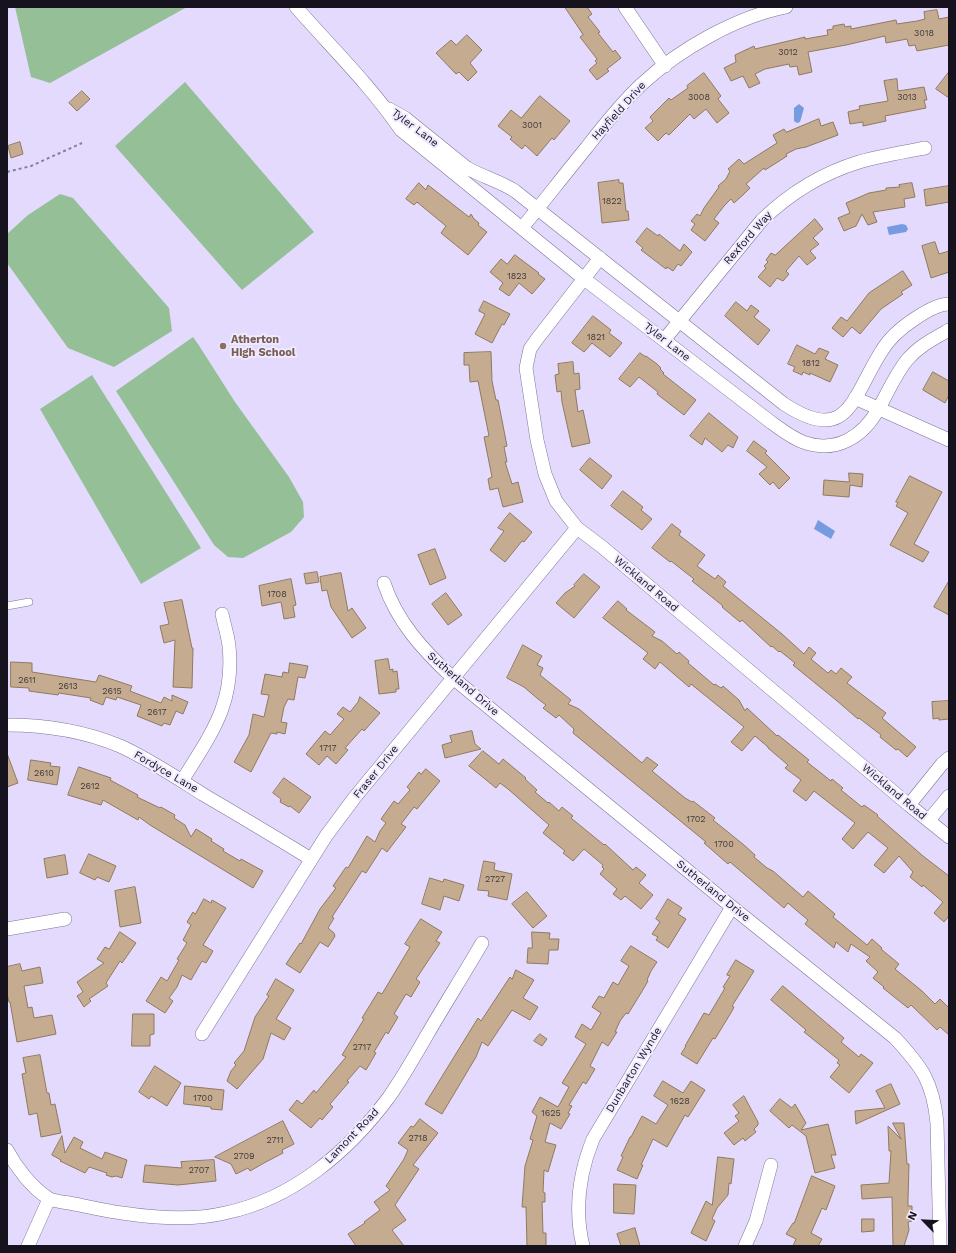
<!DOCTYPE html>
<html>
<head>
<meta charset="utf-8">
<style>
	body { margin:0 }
	#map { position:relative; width:956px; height:1253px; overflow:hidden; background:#e3dafd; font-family:"Work Sans",sans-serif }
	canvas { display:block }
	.frame { position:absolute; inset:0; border:8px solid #16131e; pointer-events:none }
	.north { position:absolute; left:904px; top:1201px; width:40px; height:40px; -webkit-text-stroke:3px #efeaff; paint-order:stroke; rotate:294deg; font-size:11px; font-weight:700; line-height:16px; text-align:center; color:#16131e }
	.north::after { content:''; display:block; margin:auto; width:14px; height:18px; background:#16131e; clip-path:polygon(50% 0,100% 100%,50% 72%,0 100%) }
</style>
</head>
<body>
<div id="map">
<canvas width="956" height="1253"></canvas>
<div class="frame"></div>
<div class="north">N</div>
</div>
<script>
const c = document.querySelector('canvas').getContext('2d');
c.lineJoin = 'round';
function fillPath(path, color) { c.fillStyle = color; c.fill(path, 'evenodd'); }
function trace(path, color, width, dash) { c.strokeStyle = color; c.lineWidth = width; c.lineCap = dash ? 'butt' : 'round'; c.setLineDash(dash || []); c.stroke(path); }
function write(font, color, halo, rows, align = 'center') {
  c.font = font + ' "Work Sans",sans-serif'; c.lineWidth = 4; c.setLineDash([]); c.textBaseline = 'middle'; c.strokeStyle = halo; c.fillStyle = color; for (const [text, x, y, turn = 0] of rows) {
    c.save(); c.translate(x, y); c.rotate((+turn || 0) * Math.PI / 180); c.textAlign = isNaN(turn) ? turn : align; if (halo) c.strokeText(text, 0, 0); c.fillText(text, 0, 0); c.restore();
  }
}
const green = new Path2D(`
	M15 7H187L50 83 31 77Z
	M185 82 314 232 242 290 115 146Z
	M60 194 73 198 169 308 172 331 114 367 68 348 7 263V234L28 215Z
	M193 337 198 344 235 402 289 477 303 502 304 517 291 532 243 558 228 557 214 545 116 391Z
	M92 375 201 548 141 584 40 409Z`);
const water = new Path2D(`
	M799 104 804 108 800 122 797 123 794 121V108Z
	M902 224 906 225 908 229 906 232 889 235 887 227Z
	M818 520 835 531 831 539 814 529Z`);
const building = new Path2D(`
	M565 7H587L592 14 588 17 600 32 598 33 613 52 615 50 621 58 607 69 609 71 597 80 589 70 597 63 595 61 597 59 580 37 583 35Z
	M937 10 939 19 949 17V45L917 51 915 45 909 46 907 39 886 43 885 36 846 45 808 52 812 72 799 75 797 66 790 67 789 64 765 69 755 74 760 83 749 88 743 76 731 81 724 68 736 62 735 55 754 46 755 49 805 37V39L828 35 827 30 833 29V26L844 24 845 27 851 26V29L896 20 897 24 917 21 925 19 924 12Z
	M467 35 482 50 470 63 477 72 468 81 459 72 456 74 436 53 451 40 456 45Z
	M949 72V98L936 89Z
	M704 73 721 96 718 99 729 113 717 123 706 109 694 119 690 114 669 135 666 133 658 141 645 128 653 121 650 117 669 98 671 100 688 88 687 86Z
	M897 79 898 91 924 87 927 100H924L926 108 885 116 886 121 863 126V122L850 124 848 112 860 109 859 106 888 101 884 81Z
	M82 91 90 99 77 111 69 103Z
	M540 96 570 121 554 140 552 138 537 156 525 145 522 149 510 139 512 137 498 126 511 110 521 118Z
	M819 119 821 126 833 122 838 135 806 147 796 149 786 154 787 156 773 165 765 170 764 168 746 184 750 188 744 194 734 203 731 199 724 206 714 219 719 223 705 241 691 230 695 224 691 221 697 214 700 216 704 208 719 187 718 186 726 179 730 171 728 169 739 159 744 164 777 143 773 135 784 129 786 132Z
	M20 142 23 154 11 158 8 146Z
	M619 180V183H623L626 211H628L629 220 602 223 598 183Z
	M419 183 426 190 428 185 469 217 471 214 474 219 479 223 478 225 487 232 468 255 441 233 446 226 417 202 414 205 406 199Z
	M912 183 915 197 904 199 905 207 873 212 877 222 868 225 862 214 856 226 844 231 838 218 850 213 846 203 869 193 886 190V188L900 187 899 185Z
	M949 186V202L926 206 924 190Z
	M815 219 823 229 813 238 819 244 810 251 816 258 807 265 799 256 786 271 789 274 783 281 777 278 770 287 758 277 766 268 764 266 768 262 766 260 771 253 775 255Z
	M647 228 658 236 659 234 680 251 684 244 692 252 681 266 678 264 673 271 667 267 666 269 641 250 643 248 636 242Z
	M935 242 939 254 949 251V272L931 278 922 246Z
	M515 255 539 273 538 274 545 279 532 294 519 283 509 296 499 289 503 283 490 272 501 259 507 264Z
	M903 271 912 285 901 292 903 294 881 309 860 334 852 327 843 337 832 328 841 317 847 321 869 293Z
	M484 301 510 314 504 325 502 324 492 343 475 334 485 314 479 311Z
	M736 302 747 311 751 305 759 311 754 317 770 330 758 345 725 316Z
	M593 316 611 330 609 333 622 343 610 357 592 343 584 352 572 343Z
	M797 345 815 354 819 348 829 352 825 359 838 365 830 382 810 373V375L803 372 802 375 793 371 795 367 788 364Z
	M491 352 492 381 496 400H498L507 446 504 447 507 462H505L512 484 518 482 523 502 503 507 498 488 490 490 488 479 492 477 484 437 489 436 478 381 470 382 469 365H464V353Z
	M640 353 646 357V356L657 364 661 368 660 369 664 373 663 374 696 400 684 415 657 394 658 392 639 377 630 387 619 379Z
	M573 362 574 374 579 373 580 389 575 390 578 412 583 410 590 443 572 447 562 402 561 391 557 392 555 375 559 374 558 364Z
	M933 372 949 381V395L945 403 923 390Z
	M709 413 738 437 733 448 728 445 722 452 705 438 702 445 690 436Z
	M754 441 767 451 765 453 790 478 779 489 773 482 770 485 759 474 767 467 747 451Z
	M590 458 612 476 602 489 580 470Z
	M849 473 863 474 862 487 850 485 849 497 823 495 824 480 849 482Z
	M910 476 942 492 914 544 929 552 923 562 890 545 908 513 896 506 898 503 896 502Z
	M623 491 643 507 641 510 652 519 642 530 611 506Z
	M510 513 532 532 524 542 522 541 505 562 490 550 504 531 498 528Z
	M672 524 681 531 679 535 705 555 697 566 715 579 718 575 726 582 723 586 782 634 804 654 809 647 816 653 811 659 828 673 831 670 836 674 841 668 852 677 847 683 886 713 882 718 916 747 907 757 898 749 896 750 880 737 881 735 859 718 858 719 836 700 804 674 793 665 795 663 780 651 779 652 772 646 771 647 742 620 740 622 722 607 723 606 692 581 694 579 671 561 670 562 652 548Z
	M435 549 446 578 430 585 418 555Z
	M317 572 319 582 306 584 304 574Z
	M341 573 348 611 352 608 366 628 352 638 331 607 327 590 322 591 320 577Z
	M584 574 600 587 574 618 556 603 565 593 575 586 574 585Z
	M291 579 296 605 293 606 295 617 284 619 281 602 262 606 259 586Z
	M949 581V615L934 607Z
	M446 593 462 615 448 625 432 604Z
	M182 600 192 648H193L192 688 173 687 175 640 164 643 160 626 169 624 164 603Z
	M618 601 627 609 626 610 655 632 652 636 662 641 677 654 679 652 689 661 688 663 714 685 715 684 721 688 723 686 739 700 745 711 747 708 777 736 778 735 809 760 807 762 831 781 832 779 843 788 841 790 862 807 864 805 878 815 877 816 923 856 949 876V916L944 922 934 913 943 902 923 885 922 887 910 877 913 872 899 856 884 873 874 865 888 848 868 832 853 849 842 839 855 823 814 791 806 801 793 791 801 780 785 768 788 765 768 748V747L755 736 742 751 731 742 744 727 691 684 689 687 660 662 655 669 643 659 648 653 603 618Z
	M523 645 542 656 537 665 543 668 540 675 571 700 568 704 579 709 642 763 647 757 658 765 652 771 685 798 692 802 693 801 715 818 713 820 744 845 755 855 754 857 767 868 773 871 803 897 808 891 835 914 833 917 867 945 872 939 882 948 881 949 899 964 895 969 922 991 935 1004 940 999 949 1008V1035L940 1027 937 1030 911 1005 908 1008 883 988 884 987 873 978 878 972 866 961 870 957 851 944 848 952 836 942 834 948 805 924 808 920 796 910 788 903 784 908 730 862 728 864 704 843 706 842 573 733 574 729 559 715 556 718 543 708 546 705 538 699 524 687 507 678Z
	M388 659 390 670 393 669V672L397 671 399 689H396V692L379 694 375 661Z
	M11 662 32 663V672L96 682 99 675 132 686 130 691 161 703 164 697 172 701V695L188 702 183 714 176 711 170 725 164 723 162 726 137 716 141 705 117 697 116 700 106 697 103 705 90 700 91 698 59 693 58 695 29 691V688L11 687Z
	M290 663 308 666 305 678 298 677 294 700 288 699 284 707 281 722 287 723 285 734 277 732V734L271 733 251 772 234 762 249 735 253 714 264 717 269 695 261 694 265 674 282 677 283 672 288 673Z
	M360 697 380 713 364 731 362 729 345 748 348 750 336 764 327 756 319 765 306 754 325 731 330 735 344 719 337 714 343 707 350 712 358 702Z
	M949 701V719L939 720V718L933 719 932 702Z
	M472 731 475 744 481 749 445 758 442 745 452 742 450 736Z
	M483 751 499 764 503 759 526 778 525 779 537 790 535 792 548 803 549 802 559 811 562 807 573 816 571 818 604 845 605 844 633 870 636 867 646 875 639 883 653 895 641 909 625 896 621 900 613 894 617 889 600 874 604 869 602 867 603 865 584 849 573 861 563 853 565 851 543 833 549 825 508 789 500 783 496 788 469 766Z
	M8 756 18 783 7 787V757Z
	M31 760 51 763 50 766 60 767 57 785 28 780Z
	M79 767 111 778 110 780 138 795 137 797 160 808 161 807 175 815 174 818 185 825 191 837 196 829 212 839 211 841 224 849 223 851 240 861 241 859 263 871 253 888 150 825 139 817 138 820 103 800 101 805 68 795Z
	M426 769 440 781 417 809 414 807 401 824 406 827 387 852 382 848 366 873 362 871 332 917 334 918 328 928 334 933 335 936 328 947 320 942 300 973 286 964 300 943 301 944 320 909 336 888 333 886 346 867 348 868 367 836 375 842 380 831 386 823 381 819 394 801 398 804 410 790 407 787 419 772 421 774Z
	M284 778 311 797 299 813 290 806 289 807 280 802 281 799 273 793Z
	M89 854 116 866 109 882 97 877 95 880 80 873Z
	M65 855 68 874 47 878 44 859Z
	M484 861 495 863 494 870 512 874 507 900 488 896 489 891 478 890Z
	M430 878 443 882 444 879 464 885 459 901 444 896 440 910 422 904Z
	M135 887 141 923 120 927 115 891Z
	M527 892 547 916 533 928 512 904Z
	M204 899 211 903 212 900 226 908 203 945 213 951 206 963 202 961 191 980 182 975 177 987 169 998 173 1001 165 1013 146 1001 161 977 167 981 179 960 177 959 187 943 183 940 191 925 187 922 193 912 195 914Z
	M668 899 682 908 678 914 686 919 668 948 656 940 658 937 652 934 660 922 656 919Z
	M421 919 442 932 436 941 440 943 416 979 420 982 411 997 406 994 394 1014 398 1017 388 1034 386 1032 374 1052 376 1053 366 1070 360 1066 347 1081 349 1082 330 1104 333 1107 322 1120 320 1118 311 1128 289 1110 297 1100 302 1104 314 1090 316 1093 346 1057 342 1055 364 1019 362 1018 378 992 382 994 410 947 405 944Z
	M120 932 136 943 122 963 120 961 106 983 108 986 89 999 91 1001 84 1007 77 996 83 992 77 982 104 963 97 959 105 947 109 949Z
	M532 932 550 933 549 939H559L558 950H549L548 964 527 963 528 948H532Z
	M631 946 657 962 651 971 647 980 648 981 641 993 628 1014 626 1013 620 1021 615 1032H617L608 1046 602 1042 590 1066 595 1069 586 1084 583 1082 569 1105 572 1106 568 1113 570 1114 561 1129 550 1123 545 1142 556 1145 548 1172 544 1170 543 1192 545 1193V1202H542L543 1233H546V1246H527L526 1207H522L525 1166 533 1140 530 1139 537 1116 532 1112 540 1097 558 1107 569 1087 562 1083 586 1044 575 1037 582 1024 591 1030 601 1013 592 1007 599 996 604 998 613 982 618 985 629 966 621 961Z
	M736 960 754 971 732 1006 734 1007 732 1011 715 1039 713 1038 697 1064 681 1054 686 1046H685L704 1013 709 1015 725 988 723 987 730 976 727 975Z
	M20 964 22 971 40 967 43 983 24 986 28 1008 32 1007 34 1018 52 1015 56 1034 17 1042 10 1002H9L7 994V967Z
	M516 970 534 980 523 998 538 1007 530 1020 512 1010 488 1046 482 1042 476 1057 442 1114 425 1104 478 1018 481 1021 510 977 512 979Z
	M276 979 294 990 276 1019 291 1028 284 1040 271 1033 263 1059 237 1089 227 1081 231 1071 236 1065 234 1063 244 1051 255 1017 269 996 267 995Z
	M783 986 844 1038 841 1042 859 1057 861 1054 873 1063 849 1093 830 1077 840 1065 837 1063 839 1060 804 1032 806 1030 771 1000Z
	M133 1014H154V1034L150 1035V1046H132Z
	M540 1034 547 1039 542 1046 534 1041Z
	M40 1055 47 1093H49L51 1105 55 1104 61 1133 41 1137 37 1113 29 1115 22 1074 26 1073 23 1058Z
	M155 1066 181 1083 167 1106 151 1096 149 1099 139 1092Z
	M663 1081 683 1093 691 1081 705 1090 688 1117 685 1115 667 1147 653 1139 641 1165H643L637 1179 617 1170 623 1157 621 1156 630 1137H631L642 1116 656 1124 668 1105 654 1096Z
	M891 1084 900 1104 856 1124 855 1111 885 1108 876 1091Z
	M185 1086 224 1090 222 1110 211 1109V1107L184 1104Z
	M744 1096 758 1122V1125L754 1129 756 1132 745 1141 743 1138 734 1145 724 1133 739 1121 735 1116 739 1113 733 1105Z
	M780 1099 792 1108 795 1104 806 1123 801 1130 828 1124 836 1155H831L835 1168 815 1173 806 1136 792 1125 789 1128 770 1111Z
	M420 1119 438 1133 413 1165 419 1169 395 1205 406 1220 392 1230 404 1246H356L348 1234 365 1223 364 1222 380 1210 374 1202 390 1190 386 1186 404 1159 408 1150 398 1143 411 1126 413 1127Z
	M283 1121 294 1144 282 1150 283 1153 264 1163 250 1171 248 1168 236 1174 231 1164 215 1157Z
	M893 1123H904L907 1164H909L908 1200V1206H912V1221L908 1222 909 1230 904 1246H893L892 1197 862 1199 861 1185 889 1183 891 1151H889L888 1126 901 1139Z
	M62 1136 65 1153 74 1137 83 1142 80 1148 102 1159 105 1152 127 1160 122 1178 116 1176 112 1177 106 1175 107 1173 89 1167 85 1173 60 1161 61 1160 52 1155Z
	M718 1157 734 1159 731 1184 729 1183 728 1195 717 1208 712 1219 715 1221 706 1241 691 1233 706 1201 712 1205Z
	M214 1160 216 1181 178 1185 143 1182 145 1165 182 1168 181 1162Z
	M812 1176 835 1186 826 1210 822 1208 811 1233 822 1239 818 1246H793L796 1239 786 1234 793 1223H794Z
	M614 1184 636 1185 634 1214 614 1213Z
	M862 1219H874V1231L862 1232Z
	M635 1228 640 1246H621L617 1234Z`);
const path = new Path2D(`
	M7 172 31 166 82 143`);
const service = new Path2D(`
	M7 606 29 602`);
const minor = new Path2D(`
	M296 7C332 48 370 85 401 130L583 278 772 423C782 430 792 438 803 442 836 454 863 437 879 408 888 392 895 375 907 360 919 346 933 339 949 330
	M625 7 665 66
	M389 109 405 118 467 168C483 177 500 181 515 191L784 404C848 446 852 398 881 352 889 338 902 327 916 318 925 312 938 304 949 304
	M522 228C544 201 565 174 587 147 604 125 622 102 643 83 680 49 736 17 786 7
	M600 258 537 339 530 349 526 368 537 440 545 474 556 501 577 528 601 546 909 805 949 837
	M664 340 762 220C789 194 823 173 859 162 880 156 903 152 925 148
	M855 398 949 440
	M384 583C397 622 423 650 453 678L732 907 895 1038C922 1067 933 1082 937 1123L940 1246
	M7 725C45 725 84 731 120 746 149 759 177 778 204 795 240 816 275 837 311 859
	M182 781C210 735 235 705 229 646 228 636 224 624 222 614
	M909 805 942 764 949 758
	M929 820 949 796
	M7 929 65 919
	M202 1034 326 836 355 797 577 528
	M7 1150C16 1167 31 1187 48 1198 53 1201 63 1202 69 1203 86 1206 104 1211 122 1213 155 1218 192 1221 225 1213 293 1199 349 1151 389 1097 403 1077 415 1056 427 1035 445 1004 464 974 482 943
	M28 1246 49 1199
	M583 1246C574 1209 579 1174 593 1139L732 907
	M745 1246 756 1221 771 1165`);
const markers = [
	[223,346,4,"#8d6e63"]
];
const numberNames = [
	["3018",924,33],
	["3012",788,52],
	["3008",699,97],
	["3013",907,97],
	["3001",532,125],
	["1822",612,201],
	["1823",517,276],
	["1821",596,337],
	["1812",811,363],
	["1708",277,594],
	["2611",27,680],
	["2613",68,686],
	["2615",112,691],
	["2617",157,712],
	["1717",328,748],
	["2610",44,773],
	["2612",90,786],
	["1702",696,819],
	["1700",724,844],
	["2727",495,879],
	["2717",362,1047],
	["1700",203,1098],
	["1628",680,1101],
	["1625",551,1113],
	["2718",418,1138],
	["2711",275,1140],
	["2709",244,1156],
	["2707",199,1170]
];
const streetNames = [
	["Hayfield Drive",619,111,-48],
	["Tyler Lane",415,128,37],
	["Rexford Way",748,238,-49],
	["Tyler Lane",667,342,38],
	["Wickland Road",646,584,40],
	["Sutherland Drive",463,684,41],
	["Fordyce Lane",166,772,30],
	["Fraser Drive",376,772,-51],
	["Wickland Road",894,792,40],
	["Sutherland Drive",713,891,39],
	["Dunbarton Wynde",634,1070,-59],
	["Lamont Road",352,1136,-46]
];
const educationNames = [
	["Atherton",231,340],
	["High School",231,353]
];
fillPath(green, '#94bf97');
fillPath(water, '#779be1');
fillPath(building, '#c5ac90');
trace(building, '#90795e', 1);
trace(service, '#7d7594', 8);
trace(minor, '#7d7594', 14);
trace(path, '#868098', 2, [3, 3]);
trace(service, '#fff', 7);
trace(minor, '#fff', 13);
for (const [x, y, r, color] of markers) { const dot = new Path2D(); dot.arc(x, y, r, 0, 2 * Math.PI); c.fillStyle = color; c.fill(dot); trace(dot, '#efeaff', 1.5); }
write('9px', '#42393a', null, numberNames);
write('11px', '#16131e', '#efeaff', streetNames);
write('bold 11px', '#785e54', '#efeaff', educationNames, 'left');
</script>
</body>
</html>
